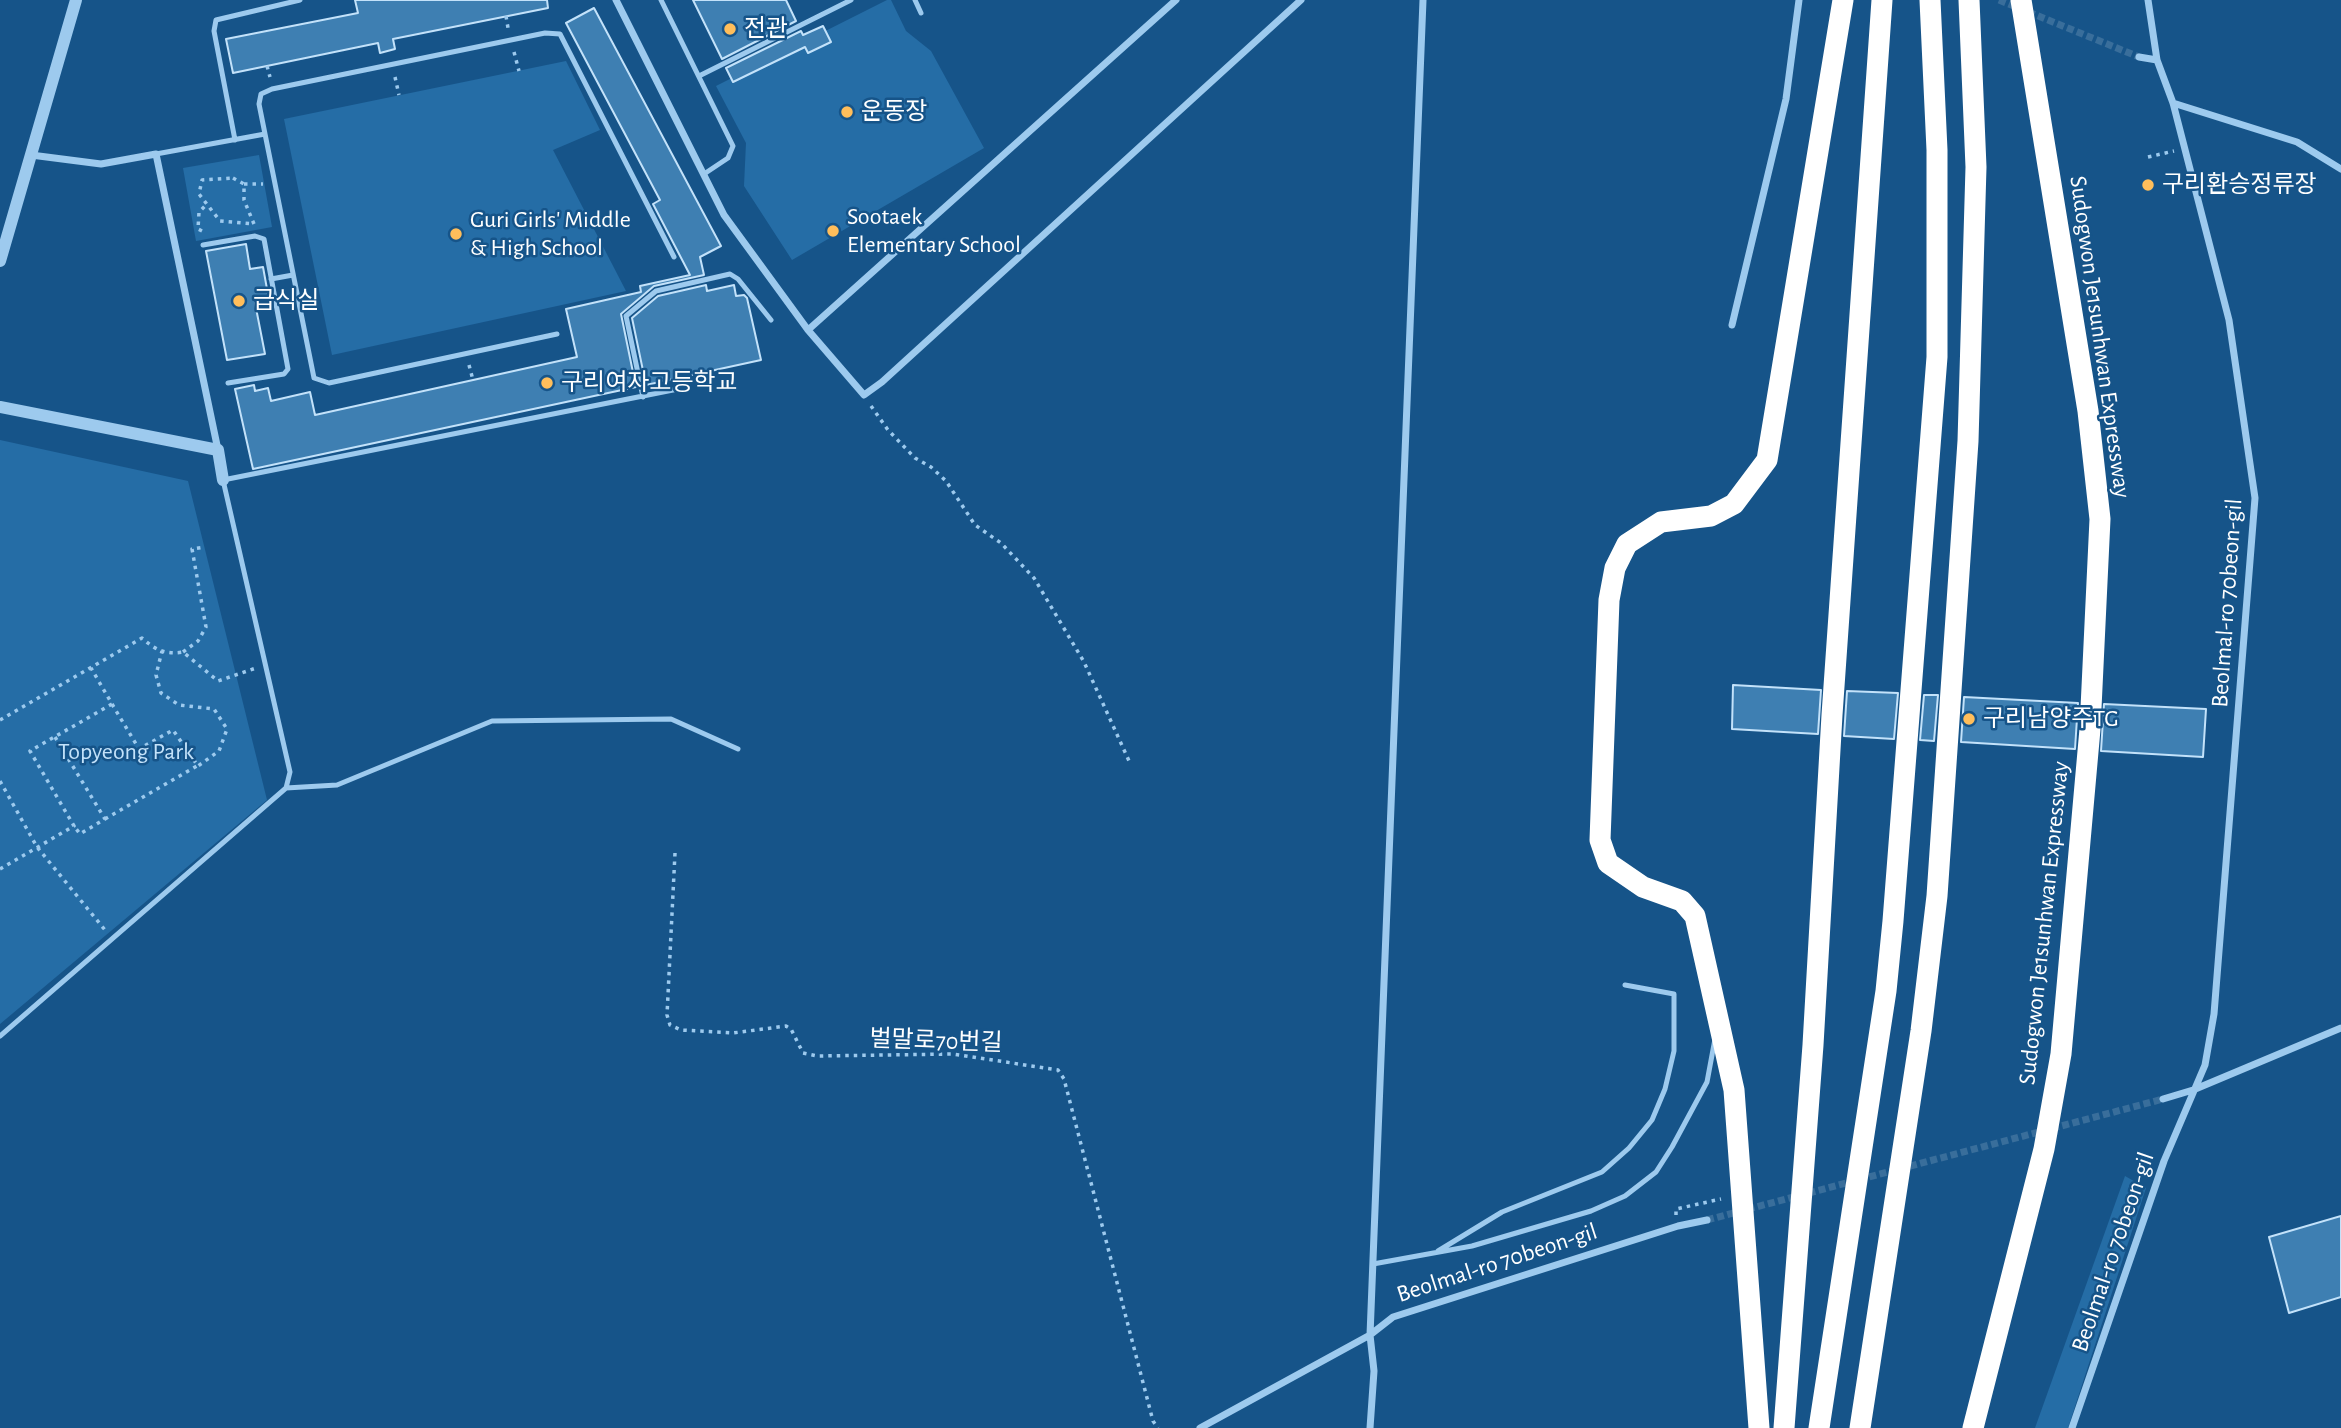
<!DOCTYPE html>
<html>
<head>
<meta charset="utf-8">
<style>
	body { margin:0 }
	canvas { display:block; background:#165489 }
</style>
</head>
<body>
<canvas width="2341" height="1428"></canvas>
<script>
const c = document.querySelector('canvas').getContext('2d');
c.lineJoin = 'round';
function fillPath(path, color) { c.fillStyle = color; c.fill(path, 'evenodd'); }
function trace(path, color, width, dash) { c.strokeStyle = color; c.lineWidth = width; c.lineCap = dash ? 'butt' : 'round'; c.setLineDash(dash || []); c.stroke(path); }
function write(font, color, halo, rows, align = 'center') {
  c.font = font + ' "Alegreya Sans","Noto Sans KR",sans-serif'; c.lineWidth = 5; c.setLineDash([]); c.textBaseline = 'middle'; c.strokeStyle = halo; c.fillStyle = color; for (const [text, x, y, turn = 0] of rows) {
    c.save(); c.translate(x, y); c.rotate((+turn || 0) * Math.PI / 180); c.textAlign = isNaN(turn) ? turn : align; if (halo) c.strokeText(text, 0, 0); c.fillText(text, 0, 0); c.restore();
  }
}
const green = new Path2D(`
	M887 0H891L906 31 931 51 984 148 792 260 744 186 746 143 716 86Z
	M566 61 600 130 553 150 626 291 332 355 284 119Z
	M259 155 272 227 196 241 183 168Z
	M0 440 188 481 267 800 0 1024Z
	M2125 1176 2146 1188 2068 1428H2035Z`);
const building = new Path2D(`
	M355 0H547L548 8 393 39 395 49 380 53 378 43 233 73 226 39 358 13Z
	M693 0H786L796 21 722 59Z
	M594 8 721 246 700 257 704 275 654 286 621 314 636 387 253 469 235 389 254 385 255 391 268 388 271 401 310 392 315 415 577 357 566 309 641 292 640 286 690 275 653 204 660 200 566 23Z
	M823 26 831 42 808 53 805 47 733 82 726 68 801 31 803 35Z
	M246 244 250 269 263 267 269 300 255 303 265 354 227 360 206 251Z
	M706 285 707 291 734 285 736 296 744 295 747 298 761 360 646 385 632 318 658 296Z
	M1733 685 1821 690 1818 734 1732 729Z
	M1847 691 1898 693 1894 739 1844 736Z
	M1924 695H1938L1934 741 1920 740Z
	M1964 697 2078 703 2075 749 1961 742Z
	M2104 704 2206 709 2203 757 2101 751Z
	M2341 1216V1297L2289 1313 2269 1237Z`);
const minorTunnel = new Path2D(`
	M1999 0 2139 57
	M1707 1220 2163 1099`);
const path = new Path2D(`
	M506 16 508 28
	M514 52 519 71
	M267 66 270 77
	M395 77 399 95
	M2148 157 2174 151
	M233 178 244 184V200L254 224 220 221 199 194 202 180Z
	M244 184H263
	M202 231 198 229 199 212 207 204
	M469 365 473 380
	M871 406 888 430 915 458 931 467 946 481 975 525 1001 543 1034 578 1084 662 1130 763
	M183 652 198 641 206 627 192 549 205 547
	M112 704 139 749 173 730 198 766 219 751 227 729 214 709 179 705 161 693 156 675 162 651
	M0 720 142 638C155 650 166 655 183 652L218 681 256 668
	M55 737 105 819 80 834 74 826
	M0 781 37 847 105 930
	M105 819 197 766
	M675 853 667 1015 670 1025 681 1030 733 1033 786 1026 791 1029 803 1053 817 1056 953 1054 1058 1070 1064 1079 1153 1421 1158 1428
	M0 869 74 826 30 751 112 704 91 668
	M1676 1215V1209L1721 1199`);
const service = new Path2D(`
	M661 0 733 146 728 158 704 174
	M915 0 921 13
	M699 76 851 0
	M235 140 214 31 216 20 300 0
	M156 154 265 134
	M203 245 255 236 264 239 288 369 284 374 228 383
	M271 279 293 275
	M557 334 329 383 314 378 259 104 261 94 272 89 545 33 560 34 674 257
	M643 397 626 316 656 291 730 274 738 279 771 320
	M286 788 337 785 492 721 671 719 738 749
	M0 1036 286 788 290 772 223 480 688 387
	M1438 1251 1502 1212 1602 1172 1629 1148 1652 1120 1665 1089 1674 1051V994L1625 985
	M1373 1264 1472 1246 1591 1211 1625 1196 1656 1172 1672 1147 1707 1082 1715 1039`);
const minor = new Path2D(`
	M616 0 724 215 808 330 1176 0
	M2139 57 2157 60
	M2173 103 2297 142 2341 169
	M31 155 101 164 156 154 218 450
	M1732 325 1786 99 1799 0
	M808 330 864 395 882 382 1301 0
	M2163 1099 2193 1090 2341 1028
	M1200 1428 1370 1335 1393 1317 1678 1226 1707 1220
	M1370 1428 1374 1371 1370 1335 1423 0
	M2072 1428 2164 1161 2205 1065 2214 1014 2255 498 2229 320 2173 103 2157 60 2148 0`);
const tertiary = new Path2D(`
	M0 261 76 0
	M0 407 218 450 223 480`);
const motorway = new Path2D(`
	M1759 1428 1734 1090 1695 916 1682 901 1643 887 1608 863 1600 840 1609 600 1615 568 1627 544 1661 522 1711 516 1734 504 1767 460 1843 0
	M1784 1428 1813 1045 1832 715 1882 0
	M1819 1428 1886 991 1893 921 1937 357V150L1930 0
	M1860 1428 1921 1031 1937 896 1968 441 1976 167 1969 0
	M1973 1428 2044 1149 2061 1054 2090 729 2100 519 2088 411 2021 0`);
const markers = [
	[730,29,7,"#ffbe5b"],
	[847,112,7,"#ffbe5b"],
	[2148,185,7,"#ffbe5b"],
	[833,231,7,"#ffbe5b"],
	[456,234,7,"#ffbe5b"],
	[239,301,7,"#ffbe5b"],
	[547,383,7,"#ffbe5b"],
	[1969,719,7,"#ffbe5b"]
];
const poiNames = [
	["전관",744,29],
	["운동장",861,112],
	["구리환승정류장",2162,185],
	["Sootaek",847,217],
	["Elementary School",847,245],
	["Guri Girls' Middle",470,220],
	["& High School",470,248],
	["급식실",253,301],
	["구리여자고등학교",561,383],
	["구리남양주TG",1983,719]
];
const streetNames = [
	["Sudogwon Je1sunhwan Expressway",2100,337,82],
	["Beolmal-ro 70beon-gil",2227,603,-86],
	["Sudogwon Je1sunhwan Expressway",2044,923,-84],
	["벌말로70번길",936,1041,2],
	["Beolmal-ro 70beon-gil",2113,1252,-71],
	["Beolmal-ro 70beon-gil",1497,1263,-18]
];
const parkNames = [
	["Topyeong Park",126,752]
];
fillPath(green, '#256da6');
fillPath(building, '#3e7fb2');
trace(building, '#c3e2fa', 2);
trace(minorTunnel, '#396e9b', 7, [7, 3.5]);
trace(path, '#9dcaee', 3.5, [3.5, 5]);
trace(service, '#9dcaee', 5);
trace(minor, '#9dcaee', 7);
trace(tertiary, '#9dcaee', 12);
trace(motorway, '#fff', 21);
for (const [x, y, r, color] of markers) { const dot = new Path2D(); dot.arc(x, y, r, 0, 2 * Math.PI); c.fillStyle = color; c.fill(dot); trace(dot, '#165489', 2.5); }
write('24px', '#fff', '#165489', poiNames, 'left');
write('24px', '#fff', '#165489', streetNames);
write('24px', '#c3e2fa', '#165489', parkNames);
</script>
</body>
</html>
